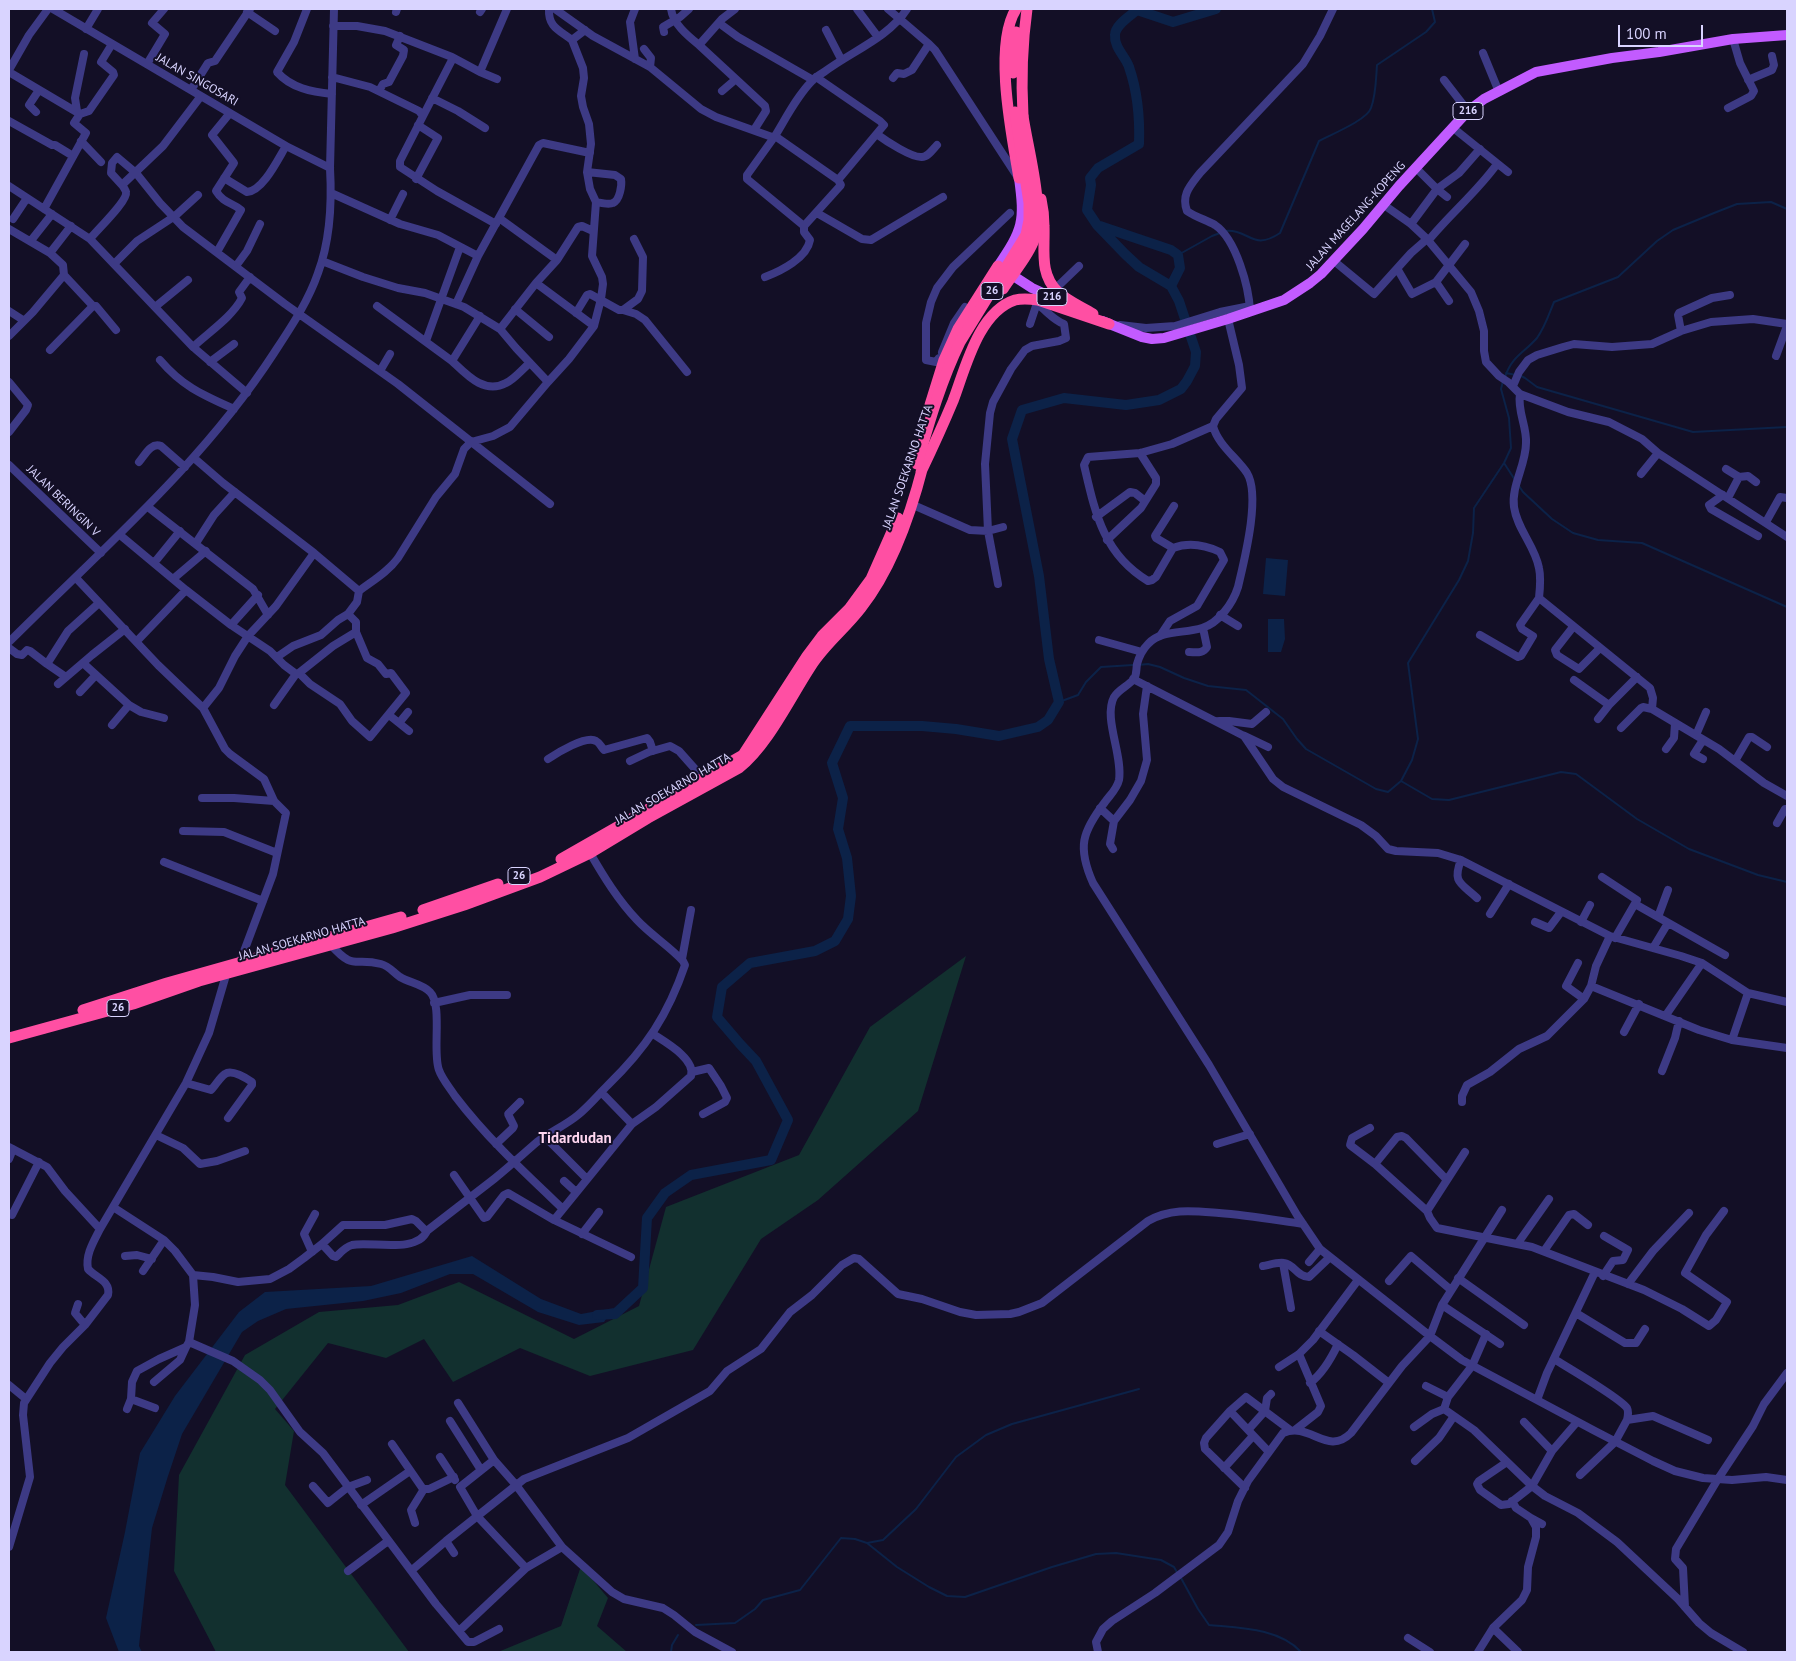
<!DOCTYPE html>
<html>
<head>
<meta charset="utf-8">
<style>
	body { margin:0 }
	#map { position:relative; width:1796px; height:1661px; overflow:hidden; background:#130f26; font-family:"PT Sans",sans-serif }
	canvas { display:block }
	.frame { position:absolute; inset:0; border:10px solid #d9d4ff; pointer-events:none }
	.scale { position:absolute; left:1618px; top:25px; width:85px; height:22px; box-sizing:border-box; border:2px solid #d9d4ff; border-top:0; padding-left:6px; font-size:15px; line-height:18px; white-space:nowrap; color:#d9d4ff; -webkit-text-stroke:4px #130f26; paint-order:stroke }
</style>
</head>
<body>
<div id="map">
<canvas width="1796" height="1661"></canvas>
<div class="frame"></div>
<div class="scale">100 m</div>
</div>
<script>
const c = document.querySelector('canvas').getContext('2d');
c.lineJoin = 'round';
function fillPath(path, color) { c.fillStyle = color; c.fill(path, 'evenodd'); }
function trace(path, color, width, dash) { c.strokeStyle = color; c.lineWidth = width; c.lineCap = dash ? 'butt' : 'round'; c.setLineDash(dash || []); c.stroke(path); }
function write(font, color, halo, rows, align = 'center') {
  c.font = font + ' "PT Sans",sans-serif'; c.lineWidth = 4; c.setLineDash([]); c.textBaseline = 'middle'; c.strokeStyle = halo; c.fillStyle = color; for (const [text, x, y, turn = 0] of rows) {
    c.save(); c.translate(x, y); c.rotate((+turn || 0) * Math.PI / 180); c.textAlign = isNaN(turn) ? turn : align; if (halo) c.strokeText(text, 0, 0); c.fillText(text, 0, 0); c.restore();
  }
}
const green = new Path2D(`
	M966 956 918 1111 818 1200 761 1239 693 1350 590 1376 520 1348 453 1382 424 1339 386 1358 328 1343 275 1409 294 1431 285 1485 409 1652H216L174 1571 179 1475 245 1355 319 1312 398 1305 459 1282 574 1339 639 1306 666 1207 799 1155 870 1027Z
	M581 1566 608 1598 597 1626 627 1652H498L561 1626Z`);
const water = new Path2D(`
	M1266 558 1288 560 1285 596 1263 594Z
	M1268 619H1284L1285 639 1281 652H1268Z
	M472 1256 541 1299 581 1314 614 1308 604 1322 579 1325 538 1312 473 1274H450L401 1293 363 1301 286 1309 258 1321 242 1332 182 1434 168 1476 152 1528 139 1646 142 1652H119L106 1618 125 1532 140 1453 175 1396 239 1312 265 1292 371 1286Z`);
const stream = new Path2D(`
	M1224 231C1249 228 1252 252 1280 233L1319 141C1332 134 1367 120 1371 108 1376 95 1376 78 1377 65L1426 32 1435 22 1432 9
	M1178 255 1212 236 1220 233
	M1506 373 1516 375
	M1521 376 1525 378 1537 387 1693 432 1787 427
	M1505 377C1512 356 1524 353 1537 338 1545 327 1549 314 1554 302L1618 277 1657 241 1673 230 1714 213 1737 204 1771 202 1787 209
	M1504 463 1515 480
	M1519 486 1523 492 1552 519 1573 533 1598 540 1642 543 1787 607
	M1138 665 1148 664 1160 667 1184 678 1208 686 1246 690 1283 719 1297 739 1306 749 1376 789 1388 792 1401 781 1412 760 1418 739 1408 663 1459 580 1468 561 1473 533 1474 508 1504 463 1511 448 1509 418 1501 389 1503 381
	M1059 702 1078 695 1086 682 1101 667 1133 665
	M1401 781 1432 799 1449 800 1561 772 1576 774 1637 819 1689 849 1758 875 1787 882
	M867 1543 883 1540 916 1509 956 1457 986 1435 1012 1424 1139 1389
	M1181 1578 1198 1609 1209 1625C1239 1628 1279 1628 1301 1652
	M696 1625 735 1623 755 1609 763 1600 800 1590 841 1538 855 1539 867 1543 897 1567 929 1587 947 1596 965 1597 1052 1567 1096 1554 1116 1553 1161 1560 1174 1567 1178 1574
	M671 1652 672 1645 678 1635`);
const river = new Path2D(`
	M1100 226 1171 250 1178 255 1180 268 1171 286
	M597 1315 615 1314 643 1288 647 1218 665 1193 691 1175 771 1160 788 1120 756 1061 740 1044 717 1017 722 987 750 963 815 951 835 941 848 919 851 896 847 858 838 829 843 798 832 763 850 726H922L956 729 999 736 1038 727 1048 720 1059 702 1049 659 1039 576 1012 439 1022 410 1064 398 1126 405 1159 400 1181 389 1187 381 1195 366 1196 352 1179 301 1171 286 1139 267 1125 254 1097 225 1087 210 1091 185 1090 178 1098 168 1139 144C1140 117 1138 93 1129 67 1126 57 1114 48 1115 35 1115 25 1130 16 1137 10L1173 22 1216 9`);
const minor = new Path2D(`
	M53 9 286 146 330 168
	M307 9 294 42 277 72C291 88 312 92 332 94
	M549 9C548 27 559 30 572 40
	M555 9 593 36 650 67 701 109 716 117 772 137 775 136C786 118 797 96 812 81 815 77 820 75 824 72 852 51 888 38 907 9
	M635 9 630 22 635 59
	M671 9C673 24 688 36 699 45
	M735 9 722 19 699 45 765 106 766 111 754 130
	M857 9 878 37
	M888 9 929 44 935 50 1017 176
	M247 12 275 31
	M396 12 397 9
	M480 12 482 9
	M719 23 738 37 813 80
	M333 26H357L385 31 452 57 480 72 507 9
	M86 29 98 9
	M826 30 841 59
	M664 32 663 27 680 17 689 9
	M644 49 651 58 650 67
	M1483 53 1499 92
	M147 64 165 34 152 23 164 9
	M9 70 29 35 48 9
	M9 72 80 114
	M480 72 497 79
	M332 77 370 87 419 111 423 116 400 161V167L437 191 496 224
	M816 77 880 121 884 125 838 180
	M893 78 897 73 904 74 912 70 929 44
	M1444 80 1468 111
	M1748 80 1772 70 1774 65 1772 56
	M191 90 208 63 215 61 250 9
	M379 91 383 84 389 82 403 56 404 50 396 45 400 36
	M722 91 736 79
	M432 98 458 111 485 128
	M1728 108 1751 96 1754 91 1740 63 1733 39
	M77 111 75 98 84 54
	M36 112 29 105 39 90
	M423 116 453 58
	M9 121 52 145H55L73 156
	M1452 127 1508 172
	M878 135C886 141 912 158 922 157 928 157 933 149 937 145
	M81 141 101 162
	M1416 168 1437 189 1447 197
	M587 172 615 175 621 179C622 185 620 200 613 203 609 205 601 203 596 202
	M224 178 247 192C263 191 278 159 286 146
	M416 179 438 138 418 125
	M122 185 111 173 112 163 117 157 136 173 160 203 183 227 285 304 398 384 550 504
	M9 186 90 239 193 347 247 393
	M331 193 400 224 438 235 478 256
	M1384 205 1411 224 1427 239 1471 292 1479 311 1484 331V351L1486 362 1499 376 1508 382 1520 394 1568 412 1609 422 1642 439 1658 453 1787 537
	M44 209 86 133 74 123 80 114 89 111 114 75 113 72 101 62 112 44
	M817 213 862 239 871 240 943 197
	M499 218 557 260 578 227 582 226 593 231
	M13 219 27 198
	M390 220 403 194
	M1411 224 1437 189 1459 173 1480 149
	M71 226 50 253 63 265 64 275 93 306H96L116 330
	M9 229 50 253
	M33 238 52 214
	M90 239C96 231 128 201 126 192 126 191 123 186 122 185L163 146 201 96
	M1428 241C1450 214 1477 192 1497 164
	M217 252 241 210C232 202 224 204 216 191L234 163 212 135 230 113
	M1334 261 1374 294 1411 253 1427 239
	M114 264 137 241 175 216 198 195
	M236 266 247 251 260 224
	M1398 270 1412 294 1436 282 1465 244
	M765 277C781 271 807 258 810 240L804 232V226L841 185 838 180 775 136 747 175V179L804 226
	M1436 282 1449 301
	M536 283 594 326
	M1055 289 1079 266
	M456 304 478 256 539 145 543 143 590 153
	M377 306 452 361 480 316
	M155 307 188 280
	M515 309 549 337
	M623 310 636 314 645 320 687 372
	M9 311 23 320
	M1250 311C1249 287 1236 239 1215 225 1207 220 1197 218 1187 211 1181 195 1190 186 1200 173L1303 64 1320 36 1333 9
	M576 313 587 295 590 294 619 310H623L638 299 642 291 643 257 634 239
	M1228 319 1239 365 1242 388 1216 419 1213 426C1218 445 1237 458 1247 473 1261 496 1244 561 1238 587 1233 603 1219 623 1202 628 1184 634 1162 629 1148 644 1143 649 1139 657 1137 664 1136 670 1137 674 1134 679 1128 686 1119 689 1114 697 1103 718 1123 755 1119 780 1117 789 1110 795 1105 802 1082 832 1077 847 1093 883L1209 1065 1297 1215 1320 1249 1430 1336 1462 1360 1595 1431 1653 1461 1675 1471 1703 1478 1732 1480 1766 1477 1787 1480
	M1030 324 1038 300
	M1120 325 1146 328 1175 326 1220 312 1250 306
	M500 329 536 283 557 260
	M1681 331 1678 315 1679 313 1712 298 1730 295
	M9 336 33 312 64 275
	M426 341 460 247
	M193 347C209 332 232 317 242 298L239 292 250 277
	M50 350 93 306
	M942 352 954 323 965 307
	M1776 356 1787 326
	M160 360C183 387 203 395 234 409
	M944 360 939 358 936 362 926 360V323L931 302 937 288 953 267 1010 213
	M452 361C466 374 484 395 506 383 515 379 522 369 530 363
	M210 362 234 344
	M380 371 390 354
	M9 382 28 405 26 410 9 432
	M548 382 569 359 594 326 601 299 603 284 602 277 592 256 596 202 590 189 587 172 591 144 589 124 583 107 581 96 584 78 583 68 572 40 585 30
	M1513 386 1519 372 1528 360 1537 355 1563 347 1574 344 1612 347 1652 344 1681 331 1711 322 1753 319 1787 324
	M1520 394C1517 411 1527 426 1526 443 1526 465 1511 486 1514 507 1517 529 1535 546 1539 568 1541 577 1540 589 1539 598L1650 688 1653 698 1652 709 1719 749 1764 783 1787 796
	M194 458 223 483 314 553 276 606 248 636 235 656 219 688 203 708
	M139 462C145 455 151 442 161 446L185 467
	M9 465 101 553
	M1726 469 1739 477 1728 498
	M1641 474 1658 453
	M1739 477 1748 476 1756 482
	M1723 495 1709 505 1711 509 1758 536
	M911 504 970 530 988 531 1003 527
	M1174 506 1155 536 1156 538 1173 548 1156 577 1152 580 1148 581C1103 554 1095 512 1084 465L1088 457 1140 453 1172 444 1213 426
	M148 507 253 589 268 615
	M1096 517 1130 492 1135 493 1144 500
	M1766 522 1780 497 1787 498
	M120 535 186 590
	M1107 540 1141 508 1156 484V478L1140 453
	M196 543 214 515 235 492
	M314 553 359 591C372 581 388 572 398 558L436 497 455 474 464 449 471 442 493 436 510 427 548 382 516 348 500 329 464 307 425 293 398 288 363 277 322 261
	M154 563 180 531
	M76 578 158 665 203 708 225 749 230 754 264 779 274 801 286 813 273 874 240 962
	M173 579 206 551
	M998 584 988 531 985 464 990 413 993 402 1011 369 1025 350 1032 346 1059 341 1066 338 1064 324C1053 320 1046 310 1037 304
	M1220 615 1238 626
	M231 625 258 595
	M1573 627 1555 650 1557 655 1579 669 1600 648
	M1480 635 1518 657 1521 656 1533 636 1522 629 1520 625 1539 598
	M1160 636 1170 621 1197 606 1224 560 1220 552C1205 545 1189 542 1173 548
	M1099 640 1142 652
	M137 641 186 590 231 625 270 651 284 665 296 674 299 673 310 684 340 704 352 721 370 737 406 693 391 673 386 674 378 664 367 658 356 632V622L348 614 357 602 359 591
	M9 642C102 549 202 464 274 353 291 327 308 302 318 273 330 241 332 203 330 168L334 9
	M9 648 17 654 22 655 27 650 30 651 47 664 66 677
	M1189 652C1196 652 1203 654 1207 647L1203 628
	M277 657 293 646 321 635 338 620 348 614
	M83 663 129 705 141 712 164 718
	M47 664 68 631 99 603
	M299 673 333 646 356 632
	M1133 679 1244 736 1273 779 1283 787 1361 825 1376 836 1388 849 1396 851 1438 853 1461 860 1610 936 1681 956 1702 963 1748 993 1787 1002
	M1574 680 1609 705 1637 677
	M58 684 92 655 125 629
	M80 692 95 676
	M274 705 296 674
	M389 715 409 731
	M1598 719 1609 705
	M1219 721H1229L1252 724 1266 712
	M399 723 408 712
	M112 725 129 705
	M1621 728 1641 708 1643 707 1652 709
	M1696 735 1706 712
	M1245 736 1268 747
	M1703 740 1694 754 1703 759
	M1666 749 1674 738 1675 723
	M548 759C557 753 586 735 596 741 600 743 601 747 604 750L647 738 650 742 653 751
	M630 761 649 752 670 746 679 751 703 778
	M1735 761 1749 737H1752L1767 747
	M202 798H234L274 801
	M1100 808 1114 821 1110 844 1113 849
	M1114 821 1130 800 1141 781 1147 760 1143 714 1147 686
	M1777 823 1785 809H1787
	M183 831 224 832 277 853
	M1461 860C1452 883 1461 883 1477 898
	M164 862 263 901
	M1602 877 1637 900 1615 938
	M1635 904 1725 955
	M1490 914 1509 884
	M1658 917 1668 890
	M1535 922 1549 928 1561 912
	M1581 922 1590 905
	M1610 936 1596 966 1591 986 1699 1030 1732 1040 1748 993
	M331 945C354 971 354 957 381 964 389 966 393 972 400 977 410 983 422 984 430 992 443 1005 432 1053 439 1070 442 1079 450 1088 455 1096 486 1137 525 1173 562 1208
	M1653 948 1668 923
	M682 959 691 910
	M1578 963 1566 986 1584 999
	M434 1003 470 995H507
	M1666 1015 1702 963
	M1624 1032 1639 1004
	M1732 1040 1787 1048
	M1662 1071 1675 1038 1679 1021
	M692 1072 709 1068 721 1086 727 1098 725 1102 703 1114
	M186 1083 211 1090C216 1085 220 1077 225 1074 232 1069 246 1078 252 1082V1085L228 1118
	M601 1092 632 1124
	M1462 1102V1096L1467 1085 1490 1072 1519 1049 1547 1036 1584 999 1591 986
	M1370 1128 1352 1138 1350 1145 1375 1164
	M156 1135 183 1148 200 1164 217 1161 245 1151
	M545 1137 587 1179
	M496 1144 513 1128 514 1126 508 1114 520 1102
	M1217 1144 1250 1134
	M9 1147 47 1167 65 1191 100 1229
	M9 1159 13 1149
	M454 1175 484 1218 487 1217 504 1195 508 1193 554 1220 632 1124 656 1107 691 1076C696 1059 665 1042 653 1034
	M1447 1180 1465 1152
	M564 1181 576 1192
	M113 1207 164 1240 175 1251 193 1275 213 1277 238 1282 270 1279 289 1269 304 1258 322 1244 343 1225H385L412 1219 416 1221 425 1230H428C450 1213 472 1196 494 1179 509 1167 523 1154 537 1142 550 1132 566 1125 578 1115 589 1106 598 1095 608 1085 646 1048 668 1015 685 965L683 961C669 946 651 935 637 920 618 900 604 877 590 853
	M1427 1211 1375 1164 1397 1137 1402 1136 1406 1138 1447 1180 1427 1211 1430 1218 1437 1228 1532 1247 1644 1290 1682 1309 1709 1326 1716 1320 1727 1302 1685 1273 1706 1235 1724 1211
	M9 1214 12 1215 39 1162
	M554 1220 631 1257
	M582 1234 599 1212
	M1518 1243 1549 1199
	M322 1244 333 1256 336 1257C341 1252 345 1247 352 1245 371 1241 417 1254 427 1231
	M1544 1251 1569 1215 1574 1214 1588 1225
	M312 1252 304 1234 315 1214
	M125 1256 137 1255 152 1259
	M1309 1262 1320 1249
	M1283 1263 1291 1308
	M1263 1266C1269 1265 1277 1262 1284 1263 1294 1264 1297 1277 1309 1277L1330 1257
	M143 1271 164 1240
	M1603 1276 1613 1261 1623 1260 1628 1250 1604 1236
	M1458 1278 1524 1325
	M1389 1281 1411 1256 1451 1290
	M1628 1284 1653 1251 1689 1213
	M78 1304 75 1313 85 1325
	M1442 1305 1500 1344
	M1576 1313 1625 1343H1636L1645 1329
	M1319 1331 1353 1355 1389 1383
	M189 1342 233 1361 260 1380 270 1390 300 1432 323 1453 436 1604 468 1642H474L499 1629
	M1554 1359C1567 1367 1620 1398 1627 1408 1629 1412 1628 1416 1627 1420
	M1279 1367 1299 1354 1313 1340 1358 1280
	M154 1382 180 1360 186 1347
	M1310 1383C1323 1373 1331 1359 1338 1344
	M9 1385 26 1399
	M1426 1386 1448 1397 1444 1409 1474 1430 1532 1486 1545 1496 1578 1513 1617 1542 1678 1599 1699 1623 1711 1633 1743 1652
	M1448 1397 1472 1366 1486 1334
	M131 1399 155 1408
	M1537 1400 1547 1373 1595 1272
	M458 1403 494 1460 460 1487 477 1516 526 1568 562 1547
	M127 1409 131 1399 132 1382 137 1371 159 1359 186 1347 189 1342 195 1305 193 1275
	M1230 1411 1268 1451
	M450 1421 481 1470
	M1524 1422 1552 1451
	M1414 1427 1432 1414 1444 1409
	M1248 1430 1265 1411 1267 1398 1271 1394
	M1295 1430 1318 1412 1321 1406 1299 1354
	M392 1444 423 1489H429L454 1477
	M440 1457 455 1480
	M494 1460 516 1485 562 1547 612 1592 624 1599 663 1608 674 1615 695 1632 732 1652
	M1415 1461 1439 1438 1454 1416
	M1507 1462 1479 1481 1477 1484 1480 1490 1501 1505 1509 1504 1532 1486 1552 1451 1577 1422
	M1224 1468 1253 1436
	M1580 1475 1615 1442 1627 1420 1653 1416 1708 1440
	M313 1486 328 1503 348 1487 367 1480
	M1245 1488 1205 1449 1204 1443 1206 1438 1230 1411 1246 1397 1290 1430
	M361 1505 410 1471
	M1531 1518 1542 1524
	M415 1523 411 1510 424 1489
	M446 1541 454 1553
	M9 1547 30 1477 23 1415 24 1403 50 1363 63 1347 85 1325 108 1295C111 1281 96 1278 88 1269 85 1255 94 1241 100 1229L186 1083 209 1033 226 975
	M412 1570 446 1541 524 1479 628 1438 710 1391 727 1371 761 1349 790 1312 812 1295 842 1265 854 1258 859 1259 898 1294 922 1299 960 1312 976 1315 1010 1314 1019 1312 1042 1303 1148 1221C1171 1208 1193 1211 1219 1213 1247 1215 1275 1220 1303 1224
	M348 1571 388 1541
	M1685 1607 1683 1568 1675 1559 1676 1549 1718 1479 1753 1426 1764 1404 1787 1373
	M1493 1628 1518 1652
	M459 1631 526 1568
	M1408 1638 1430 1652
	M1098 1652 1096 1642 1103 1629 1112 1621 1155 1593 1219 1545 1228 1532 1238 1501 1248 1481 1283 1433C1310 1421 1327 1457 1351 1433L1402 1366 1430 1336 1442 1305 1502 1210
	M1478 1652 1493 1628 1522 1600 1527 1590 1528 1567 1536 1537V1527L1531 1518 1516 1508 1512 1501`);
const major = new Path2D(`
	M1019 178C1025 222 1023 229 998 266L1032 288 1071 306
	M1102 321 1142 337 1152 339 1164 338 1228 319 1284 300 1310 283 1321 274 1363 229 1399 186 1468 111 1484 99 1536 72 1612 58 1659 52 1733 39 1787 35`);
const highway = new Path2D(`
	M1016 9C993 46 1012 136 1019 178
	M1013 73 1016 32
	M1023 116C1021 80 1022 45 1027 9
	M1041 199C1043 208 1044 217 1044 226 1045 250 1039 274 1058 292 1067 301 1082 307 1093 314
	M930 405 944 360 958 329 998 266
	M921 472C932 449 943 425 953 401 965 370 978 312 1015 300 1023 298 1031 299 1038 300L1109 324
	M561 859 743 755 807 656 822 636 849 609 871 579 898 518
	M423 910 498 884
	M83 1010 167 983 401 917
	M9 1038 133 1004 199 981 392 928 464 905 540 877 590 853 648 818 739 768C768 745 790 698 811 666 825 644 845 629 861 608 891 570 911 513 923 466`);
const highwayBridge = new Path2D(`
	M1003 289C1013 273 1028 257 1034 240 1045 208 1028 150 1023 116
	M917 464C929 423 941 381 960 342L1026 235 1029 220V203L1015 112`);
const shields = [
	[1468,111,30],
	[992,291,22],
	[1052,297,30],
	[519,876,22],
	[118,1008,22]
];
const shieldNames = [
	["216",1468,111],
	["26",992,291],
	["216",1052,297],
	["26",519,876],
	["26",118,1008]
];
const streetNames = [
	["JALAN SINGOSARI",197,80,30],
	["JALAN MAGELANG-KOPENG",1356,216,-48],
	["JALAN SOEKARNO HATTA",908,467,-71],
	["JALAN BERINGIN V",63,501,44],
	["JALAN SOEKARNO HATTA",673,789,-30],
	["JALAN SOEKARNO HATTA",302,939,-16]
];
const quarterNames = [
	["Tidardudan",575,1139]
];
fillPath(green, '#12302f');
fillPath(water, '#0c2248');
trace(stream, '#0c2248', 2);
trace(river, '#0c2248', 10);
trace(minor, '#3d3a85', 8);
trace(major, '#c25bff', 10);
trace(highway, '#ff4fa3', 11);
trace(highwayBridge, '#ff4fa3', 11);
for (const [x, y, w] of shields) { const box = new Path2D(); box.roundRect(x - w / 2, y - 8.5, w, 17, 4); c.fillStyle = '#130f26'; c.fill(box); trace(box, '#d9d4ff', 1); }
write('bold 11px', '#d9d4ff', null, shieldNames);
write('12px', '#d9d4ff', '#130f26', streetNames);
write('bold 15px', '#ffd6f0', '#130f26', quarterNames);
</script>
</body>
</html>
